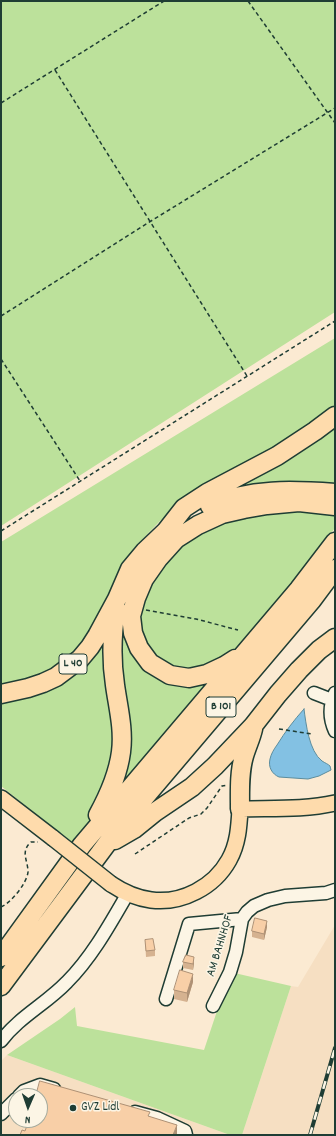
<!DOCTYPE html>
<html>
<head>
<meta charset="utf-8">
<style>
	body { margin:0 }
	#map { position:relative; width:336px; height:1136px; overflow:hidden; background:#fbead2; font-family:Dekko,sans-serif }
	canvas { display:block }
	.frame { position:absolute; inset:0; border:2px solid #1f3d34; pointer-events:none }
	.north { position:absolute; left:8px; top:1088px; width:40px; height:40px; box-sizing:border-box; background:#fcf5e5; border:1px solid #a4ab9e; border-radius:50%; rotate:182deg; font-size:11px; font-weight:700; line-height:16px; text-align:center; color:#1f3d34 }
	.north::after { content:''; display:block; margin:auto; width:14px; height:18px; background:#1f3d34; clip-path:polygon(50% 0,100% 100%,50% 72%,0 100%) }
</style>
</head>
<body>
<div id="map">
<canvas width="336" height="1136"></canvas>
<div class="frame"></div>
<div class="north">N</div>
</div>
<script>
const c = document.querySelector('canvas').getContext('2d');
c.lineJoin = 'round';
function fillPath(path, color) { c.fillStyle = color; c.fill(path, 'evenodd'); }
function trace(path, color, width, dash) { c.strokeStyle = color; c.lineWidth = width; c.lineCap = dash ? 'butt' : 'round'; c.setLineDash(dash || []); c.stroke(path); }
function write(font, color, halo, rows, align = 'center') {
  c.font = font + ' Dekko,sans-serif'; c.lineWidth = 3; c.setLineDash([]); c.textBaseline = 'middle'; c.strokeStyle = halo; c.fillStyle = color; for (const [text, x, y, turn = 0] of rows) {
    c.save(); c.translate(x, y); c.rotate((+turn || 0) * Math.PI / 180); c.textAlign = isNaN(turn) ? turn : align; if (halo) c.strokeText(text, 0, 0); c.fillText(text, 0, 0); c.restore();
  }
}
const built = new Path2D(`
	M335 925V1135H242L291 986 298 987Z
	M7 1055 230 1135H1V1061ZM16 1096H40V1120H16Z`);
const green = new Path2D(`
	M1 1H335V312L1 526Z
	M335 338V410L195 497 160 521 134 548 115 578 102 611 87 642 43 677 1 688V542Z
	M335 421V528L265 618 119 790 94 815 73 844 1 786V698L40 690 124 609 162 560 227 489Z
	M230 972 291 986 242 1135H230L7 1055 60 1019 75 1007 77 1026 204 1050Z`);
const water = new Path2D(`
	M304 709C306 724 309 751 322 761 325 763 328 764 330 766L331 770 319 776 308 779 279 777C272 774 268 767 270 759 271 754 274 749 277 745 285 732 294 720 304 709Z`);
const path = new Path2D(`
	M248 1 335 123
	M55 70 247 376
	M1 103 164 1
	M1 316 151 221 335 108
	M1 359 80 481
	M1 531 335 321
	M146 610 196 619 238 630
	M279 729 312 734
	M135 854 189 818 201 814 207 808 222 786 228 785
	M1 907C11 903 27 883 28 872 28 860 20 852 31 842H38`);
const minor = new Path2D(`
	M314 693 332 700
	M335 693C329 706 329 718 335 731
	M166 999 189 924 242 919
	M213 1006 230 972 236 952 242 919 247 912 254 906 268 900 285 896 326 893 335 890
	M1 1041C19 1017 46 1004 67 982 92 957 110 924 128 893
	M19 1096 24 1091 40 1085 54 1089
	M135 1112 157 1118 185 1131 186 1135
	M1 1114 16 1099`);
const major = new Path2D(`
	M1 798 53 838
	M111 884C123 892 136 898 151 900 182 904 214 887 229 860 238 844 239 827 240 809 272 808 304 810 335 803`);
const highway = new Path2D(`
	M210 506C250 488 293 490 335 493
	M235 659 224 666 207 674 189 678 170 675 150 663 139 648 133 633 131 616 136 598 144 579 158 559 176 539 198 525 222 514 244 509 267 505 299 502 335 506
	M1 694 28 688 43 683 56 677 80 659 90 647 97 636 117 599 130 569 145 551 166 531 184 508 207 493 277 456 315 431 335 416
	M240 809C240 791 239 773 244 756 247 746 251 738 253 729
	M98 815C109 795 118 775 121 752 124 729 118 707 115 685 111 659 112 633 116 608
	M115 840 134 829 155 812 192 787 215 766 253 726 278 694 299 670 319 650 335 638
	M1 957 82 845 299 589 335 542
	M1 986 117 830 312 600 335 569`);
const rail = new Path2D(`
	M310 1135 335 1048`);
const majorBridge = new Path2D(`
	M53 838 111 884`);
const wall = new Path2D(`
	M267 927 264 940 252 937V931Z
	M145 940 155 950V956L146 957Z
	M183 962 194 963 193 970 183 968Z
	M193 982 187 1002 174 999V990Z`);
const shadedWall = new Path2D(`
	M267 921V927L264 940V934Z
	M194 957V963L193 970V964Z
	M193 974V982L187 1002V993Z
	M177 1125V1135H173Z`);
const building = new Path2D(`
	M255 918 267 921 264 934 252 931Z
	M153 939 155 950 146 951 145 940Z
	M186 955 194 957 193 964 183 962Z
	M180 970 193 974 187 993 174 990Z
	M40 1081 150 1112 148 1116 177 1125 173 1135H20L22 1130 25 1131 29 1120H40V1096H36Z`);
const markers = [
	[73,1108,4,"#1f3d34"]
];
const shields = [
	[73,664,28],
	[221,707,30]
];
const shieldNames = [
	["L 40",73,664],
	["B 101",221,707]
];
const streetNames = [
	["AM BAHNHOF",221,946,-73]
];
const poiNames = [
	["GVZ Lidl",81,1108]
];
fillPath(built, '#f6dfc2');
fillPath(green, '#bce19b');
fillPath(water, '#83c1e3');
trace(water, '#5b8c9d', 1);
trace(minor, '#1f3d34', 15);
trace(major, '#1f3d34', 18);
trace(highway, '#1f3d34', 21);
trace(path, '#1f3d34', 1.5, [4, 3]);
trace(minor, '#fcf5e5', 12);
trace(major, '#fedbac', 15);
trace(highway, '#fedbac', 18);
trace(rail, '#1f3d34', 4);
trace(rail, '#fcf5e5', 2.5, [8]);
trace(majorBridge, '#1f3d34', 18, []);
trace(majorBridge, '#fedbac', 15);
fillPath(wall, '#d5b290');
fillPath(shadedWall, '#ae9175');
fillPath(building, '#f8cfa7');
trace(building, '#ae9175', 1);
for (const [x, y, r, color] of markers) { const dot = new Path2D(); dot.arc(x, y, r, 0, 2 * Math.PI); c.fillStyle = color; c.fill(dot); trace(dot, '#fcf5e5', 1.5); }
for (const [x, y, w] of shields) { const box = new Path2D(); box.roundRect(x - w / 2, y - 10, w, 20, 3); c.fillStyle = '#fcf5e5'; c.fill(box); trace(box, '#1f3d34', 1); }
write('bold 12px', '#1f3d34', null, shieldNames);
write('13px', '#1f3d34', '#fcf5e5', streetNames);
write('13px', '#1f3d34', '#fcf5e5', poiNames, 'left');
</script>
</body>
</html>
